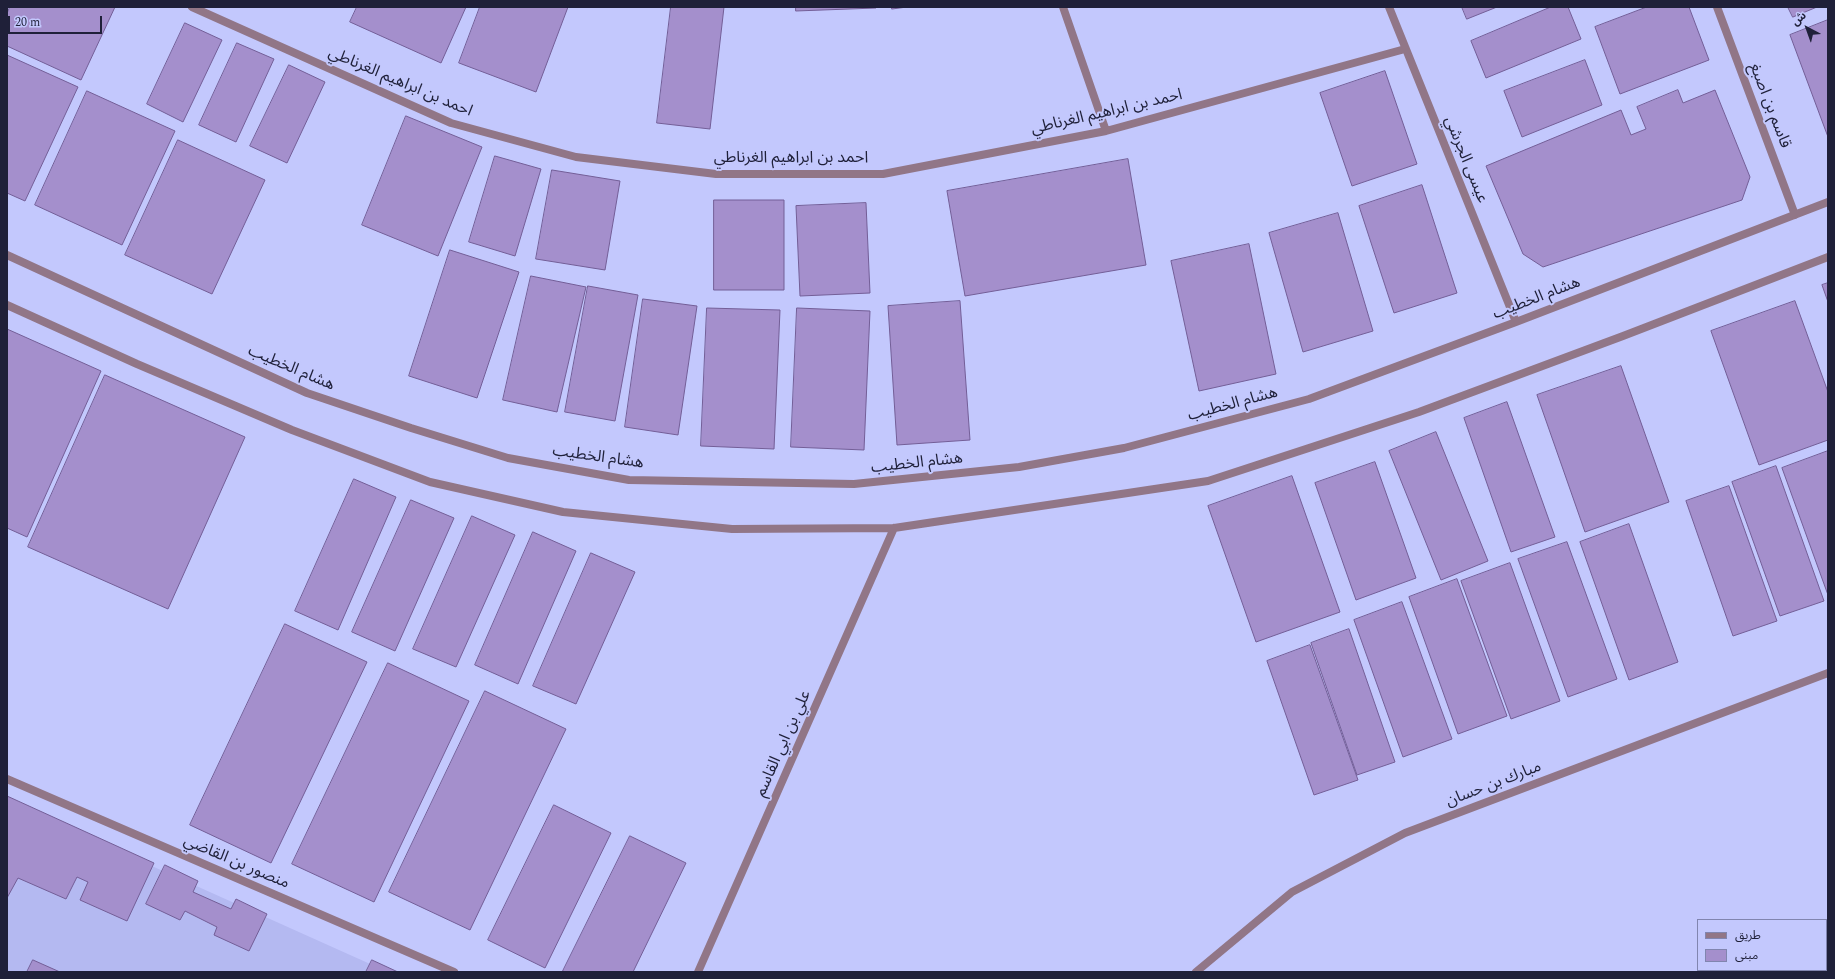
<!DOCTYPE html>
<html>
<head>
<meta charset="utf-8">
<style>
	body { margin:0 }
	#map { position:relative; width:1835px; height:979px; overflow:hidden; background:#c3c8fd; font-family:Spectral,"Noto Sans Arabic",serif }
	canvas { display:block }
	.frame { position:absolute; inset:0; border:8px solid #1f2039; pointer-events:none }
	.legend { position:absolute; left:1697px; top:919px; width:130px; height:52px; box-sizing:border-box; background:#c3c8fd; border:1px solid #8185af; margin:0; padding:5px 7px; list-style:none; font-size:12px; color:#1f2039 }
	.legend li { display:flex; align-items:center; gap:8px; height:20px }
	.legend b { width:20px; border:1px solid #8185af }
	.north { position:absolute; left:1787px; top:8px; width:40px; height:40px; -webkit-text-stroke:3px #c3c8fd; paint-order:stroke; rotate:319deg; font-size:11px; font-weight:700; line-height:16px; text-align:center; color:#1f2039 }
	.north::after { content:''; display:block; margin:auto; width:14px; height:18px; background:#1f2039; clip-path:polygon(50% 0,100% 100%,50% 72%,0 100%) }
	.scale { position:absolute; left:8px; top:16px; width:94px; height:18px; box-sizing:border-box; border:2px solid #1f2039; border-top:0; padding-left:5px; font-size:12px; line-height:14px; white-space:nowrap; color:#1f2039; -webkit-text-stroke:3px #c3c8fd; paint-order:stroke }
</style>
</head>
<body>
<div id="map">
<canvas width="1835" height="979"></canvas>
<div class="frame"></div>
<ul class="legend">
<li><b style="height:5px;background:#917687"></b>طريق</li>
<li><b style="height:11px;background:#a48fcc"></b>مبنى</li>
</ul>
<div class="north">ش</div>
<div class="scale">20 m</div>
</div>
<script>
const c = document.querySelector('canvas').getContext('2d');
c.lineJoin = 'round';
function fillPath(path, color) { c.fillStyle = color; c.fill(path, 'evenodd'); }
function trace(path, color, width, dash) { c.strokeStyle = color; c.lineWidth = width; c.lineCap = dash ? 'butt' : 'round'; c.setLineDash(dash || []); c.stroke(path); }
function write(font, color, halo, rows, align = 'center') {
  c.font = font + ' Spectral,"Noto Sans Arabic",serif'; c.lineWidth = 4; c.setLineDash([]); c.textBaseline = 'middle'; c.strokeStyle = halo; c.fillStyle = color; for (const [text, x, y, turn = 0] of rows) {
    c.save(); c.translate(x, y); c.rotate((+turn || 0) * Math.PI / 180); c.textAlign = isNaN(turn) ? turn : align; if (halo) c.strokeText(text, 0, 0); c.fillText(text, 0, 0); c.restore();
  }
}
const built = new Path2D(`
	M7 801 388 972H7Z`);
const building = new Path2D(`
	M10 7H115L81 80 7 46V14Z
	M357 7H466L441 63 350 22Z
	M480 7H568L536 92 459 63Z
	M671 7H724L710 129 657 123Z
	M796 7H876V8L796 11Z
	M892 7H907L892 9Z
	M1462 7H1497L1467 19Z
	M1551 7H1568L1581 39 1486 78 1471 41Z
	M1647 7H1689L1709 60 1620 94 1595 27Z
	M1788 7H1817L1793 17Z
	M1828 20V137L1790 35Z
	M185 23 222 40 183 122 147 104Z
	M237 43 274 59 236 142 199 125Z
	M7 55 78 87 25 201 7 193Z
	M1585 60 1602 105 1522 137 1504 91Z
	M289 65 325 82 287 163 250 146Z
	M1385 71 1417 164 1352 186 1320 93Z
	M1678 90 1683 103 1715 90 1750 177 1742 200 1543 267 1523 254 1486 166 1621 110 1631 135 1646 129 1637 107Z
	M87 91 175 131 122 245 35 205Z
	M406 116 482 147 438 256 362 225Z
	M178 140 265 180 212 294 125 255Z
	M495 156 541 169 515 256 469 242Z
	M1128 159 1146 265 965 296 947 191Z
	M552 170 620 181 605 270 536 259Z
	M1422 185 1457 293 1394 313 1359 206Z
	M714 200H784V290H714Z
	M866 203 870 293 800 296 796 206Z
	M1338 213 1373 331 1303 352 1269 233Z
	M1249 244 1276 374 1199 391 1171 261Z
	M450 250 519 272 477 398 409 376Z
	M531 276 586 287 557 412 503 400Z
	M1828 283V302L1822 285Z
	M588 286 638 295 615 421 565 412Z
	M643 299 697 306 678 435 625 427Z
	M960 301 970 440 897 445 888 306Z
	M1795 301 1828 392V440L1759 465 1711 331Z
	M707 308 780 310 774 449 701 446Z
	M797 308 870 311 864 450 791 447Z
	M7 329 101 371 27 537 7 528Z
	M1621 366 1669 502 1585 532 1537 395Z
	M105 375 245 437 168 609 28 547Z
	M1507 402 1555 537 1511 552 1464 418Z
	M1436 432 1488 561 1441 580 1389 451Z
	M1828 451V595L1782 468Z
	M1375 462 1416 578 1356 600 1315 483Z
	M1776 466 1824 601 1780 616 1732 482Z
	M1292 476 1340 612 1256 642 1208 506Z
	M354 479 396 497 338 630 295 611Z
	M1729 486 1777 621 1733 636 1686 501Z
	M411 500 454 518 395 651 352 632Z
	M472 516 515 535 456 667 413 649Z
	M1629 524 1678 662 1629 680 1580 542Z
	M533 532 576 551 518 684 475 665Z
	M1567 542 1617 679 1568 697 1518 559Z
	M591 553 635 572 576 704 533 686Z
	M1510 563 1560 701 1511 719 1461 581Z
	M1457 579 1507 716 1458 734 1409 597Z
	M1402 602 1452 739 1403 757 1354 620Z
	M285 624 367 662 271 863 190 825Z
	M1349 629 1395 762 1357 775 1311 643Z
	M1310 645 1358 780 1314 795 1267 661Z
	M388 663 469 701 374 902 292 864Z
	M485 691 566 729 470 930 389 892Z
	M7 796 154 863 127 921 80 900 88 882 77 877 66 899 18 878 7 898Z
	M554 805 611 833 545 968 488 940Z
	M630 836 686 863 633 972H566L563 971Z
	M165 865 198 881 193 892 231 909 236 899 267 914 249 951 214 935 217 927 185 911 180 920 146 904Z
	M33 960 60 972H27Z
	M372 960 398 972H366Z`);
const street = new Path2D(`
	M192 7 451 123 576 157 716 174H883L1106 131 1405 49
	M1063 7 1106 131
	M1389 7 1516 322
	M1717 7 1795 215
	M7 255 307 393 411 428 508 458 629 480 854 484 1019 467 1124 448 1309 399 1516 322 1828 202
	M7 305 137 364 292 430 430 482 563 512 732 529 894 528 1208 481 1419 412 1623 336 1828 257
	M7 779 454 972
	M698 972 894 528
	M1196 972 1292 892 1405 833 1828 673`);
const streetNames = [
	["احمد بن ابراهيم الغرناطي",400,83,23],
	["قاسم بن اصبغ",1769,106,69],
	["احمد بن ابراهيم الغرناطي",1107,113,-13],
	["احمد بن ابراهيم الغرناطي",791,159],
	["عيسى الجرشي",1465,160,68],
	["هشام الخطيب",1537,299,-21],
	["هشام الخطيب",291,369,23],
	["هشام الخطيب",1233,405,-15],
	["هشام الخطيب",598,458,8],
	["هشام الخطيب",917,464,-6],
	["علي بن ابي القاسم",784,744,-66],
	["مبارك بن حسان",1494,785,-21],
	["منصور بن القاضي",236,863,23]
];
fillPath(built, '#b4b9f1');
fillPath(building, '#a48fcc');
trace(building, '#735e97', 1);
trace(street, '#917687', 8);
write('16px', '#1f2039', '#c3c8fd', streetNames);
</script>
</body>
</html>
